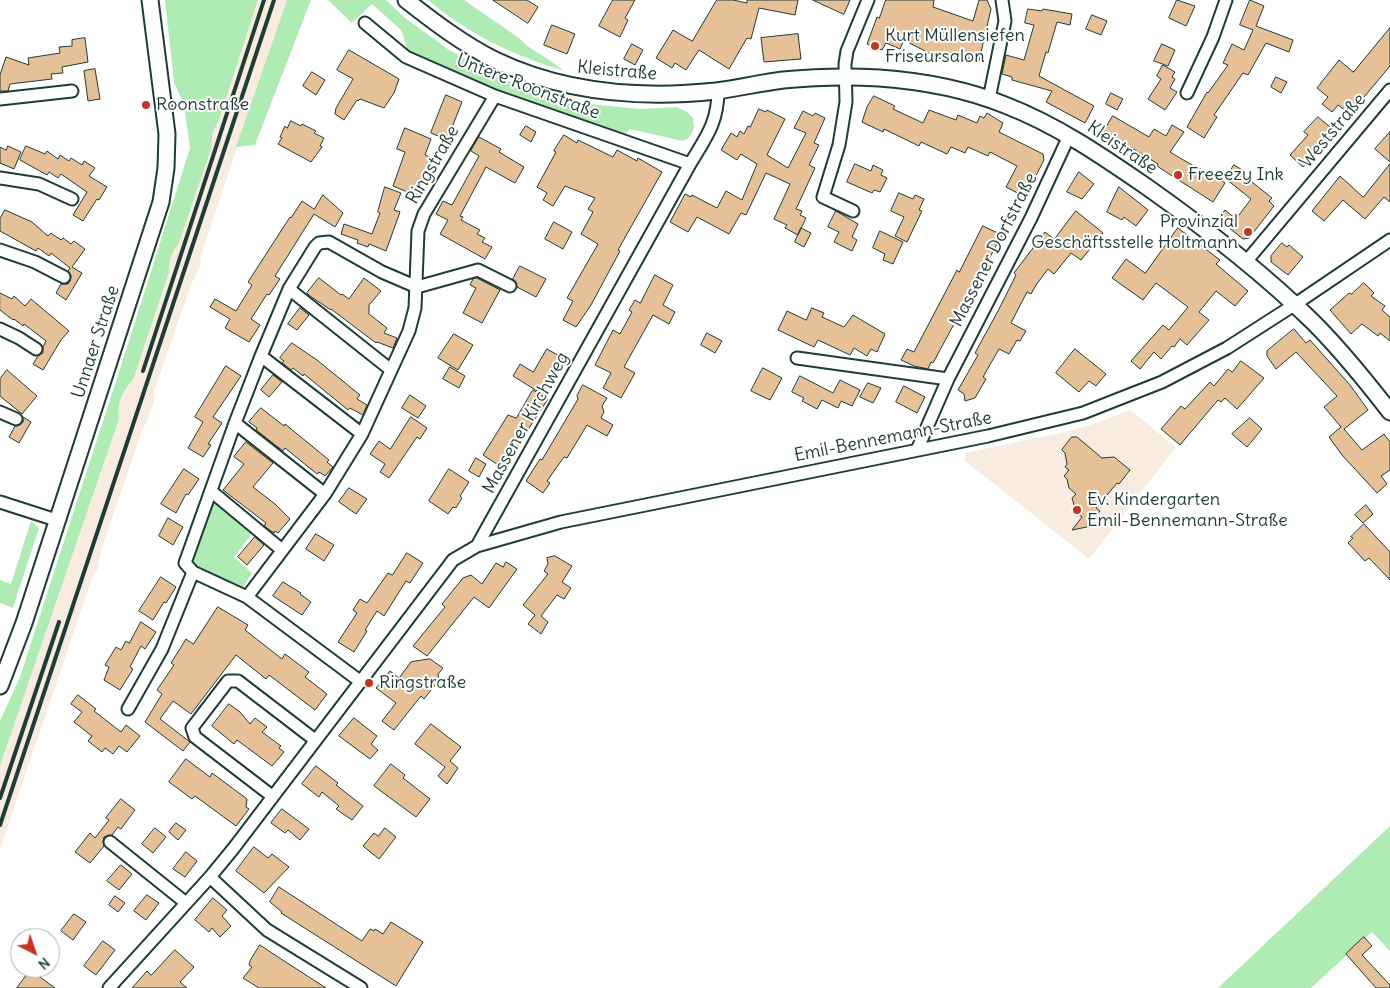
<!DOCTYPE html>
<html>
<head>
<meta charset="utf-8">
<style>
	body { margin:0 }
	#map { position:relative; width:1390px; height:988px; overflow:hidden; background:#fff; font-family:Delius,sans-serif }
	canvas { display:block }
	.north { position:absolute; left:10px; top:928px; width:50px; height:50px; box-sizing:border-box; background:#fff; border:1px solid #a5b1ae; border-radius:50%; rotate:139deg; font-size:14px; font-weight:700; line-height:20px; text-align:center; color:#1f3d34 }
	.north::after { content:''; display:block; margin:auto; width:18px; height:22px; background:#c8321e; clip-path:polygon(50% 0,100% 100%,50% 72%,0 100%) }
</style>
</head>
<body>
<div id="map">
<canvas width="1390" height="988"></canvas>
<div class="north">N</div>
</div>
<script>
const c = document.querySelector('canvas').getContext('2d');
c.lineJoin = 'round';
function fillPath(path, color) { c.fillStyle = color; c.fill(path, 'evenodd'); }
function trace(path, color, width, dash) { c.strokeStyle = color; c.lineWidth = width; c.lineCap = dash ? 'butt' : 'round'; c.setLineDash(dash || []); c.stroke(path); }
function write(font, color, halo, rows, align = 'center') {
  c.font = font + ' Delius,sans-serif'; c.lineWidth = 4; c.setLineDash([]); c.textBaseline = 'middle'; c.strokeStyle = halo; c.fillStyle = color; for (const [text, x, y, turn = 0] of rows) {
    c.save(); c.translate(x, y); c.rotate((+turn || 0) * Math.PI / 180); c.textAlign = isNaN(turn) ? turn : align; if (halo) c.strokeText(text, 0, 0); c.fillText(text, 0, 0); c.restore();
  }
}
const built = new Path2D(`
	M258 0H287L201 255 200 266 191 285 154 391V401L147 421 142 431 102 547 98 568 92 578 0 850V766L119 419 118 407 125 388 133 380 169 272V262L172 251 179 243 212 146V135L221 114Z
	M1130 410 1176 447 1089 559 965 461V453L1065 432 1097 423Z`);
const green = new Path2D(`
	M165 0H258L221 114 212 135V146L179 243C171 253 169 260 169 272L133 380C122 391 117 403 119 419L0 766V721L20 677 130 338 190 148 184 105 174 82Z
	M287 0H311L255 145 236 147Z
	M328 0H386L404 17 449 50 511 82 579 103 641 109 677 107 687 112 693 118 694 128 690 137 683 141 630 129 624 135 494 88 409 53 401 30 372 4 352 23Z
	M428 0H464L519 38 527 46 548 59 564 71C515 56 468 34 428 0Z
	M214 501 253 532 234 557 252 573 242 589 195 566 191 558Z
	M31 521 39 528 13 608 0 603V580L11 584Z
	M1390 826V951L1372 932 1311 988H1218Z`);
const building = new Path2D(`
	M493 0H527L538 7 528 23Z
	M613 0H635L625 18 628 20 620 37 599 26Z
	M717 0H733L747 3V0H798L795 15 759 8 751 39 747 38 729 69 699 50 686 70 675 63 672 68 656 58 673 30 692 41Z
	M813 0H850L844 14Z
	M886 0H934L933 7 973 21 979 0H987L991 9 979 61 957 55 955 62 938 58 904 40 900 49 886 43 882 50 867 44 877 17 879 18Z
	M1177 0 1195 6 1186 26 1169 18Z
	M1250 0 1264 6 1256 26 1293 40 1289 52 1266 43 1248 75 1243 73 1214 115 1217 117 1204 138 1187 127 1207 92 1208 93 1228 65 1223 63 1232 44 1244 50 1253 30 1240 25Z
	M1028 9 1042 11 1043 9 1072 14 1070 25 1057 22 1048 53 1046 52 1039 76 1094 106 1085 123 1046 102 1052 91 1012 80V77L1002 74 1006 55 1024 60 1034 25 1025 23Z
	M1092 15 1107 21 1101 35 1086 29Z
	M552 25 575 34 567 54 544 45Z
	M1390 28V66L1350 114 1338 105 1332 112 1322 104 1328 97 1317 88 1339 60 1353 72Z
	M798 34 801 59 764 62 761 38Z
	M85 38 88 62 62 67 63 73 51 74 52 79 10 84 8 91H0V75L6 57 29 65 28 58 60 53 59 47 72 46V40Z
	M632 44 643 50 635 65 624 59Z
	M1162 44 1175 50 1168 66 1154 61Z
	M349 50 399 79 394 93 384 108 360 99 358 101 357 100 344 120 335 114 336 108 353 79 337 70Z
	M1163 65 1175 72 1172 77 1175 79 1170 88 1177 92 1165 110 1148 99 1161 79 1157 76Z
	M95 69 100 99 88 101 84 71Z
	M312 72 325 80 316 95 303 86Z
	M1276 77 1287 82 1281 93 1271 87Z
	M1111 93 1123 99 1117 110 1106 104Z
	M446 95 462 102 447 140 431 133Z
	M874 96 895 106 893 109 923 123 929 110 956 120 958 115 977 123 980 116 984 118 987 113 1003 123 999 132 1043 154 1044 160 1025 197 1006 187 1017 166 990 152 988 156 968 147 965 153 951 147 947 154 921 142 919 146 884 129 883 132 862 122 867 107Z
	M759 109 766 112 767 110 785 119 767 155 788 168 806 133 794 128 803 111 813 116 815 113 825 118 814 143 819 145 809 165 815 168 796 209 802 211 800 215 806 218 798 235 785 228 787 225 774 219 790 184 766 173 746 215 741 213 729 234 697 217 688 232 670 222 685 194 691 197 692 195 717 208 726 191 742 200 757 164 741 154 737 160 721 150 731 133 737 137 740 131 744 134 748 126 750 127Z
	M1113 116 1149 137 1154 129 1166 136 1172 125 1184 132 1170 152 1197 168V167L1205 172 1206 171 1225 183 1213 202 1166 172 1157 166 1158 164 1104 131Z
	M1318 117 1335 131 1303 167 1290 155 1308 135 1304 132Z
	M291 121 301 126 302 124 316 131 314 133 324 138 320 146 322 147 311 162 278 144 282 138 280 137 285 126 287 128Z
	M526 126 536 132 531 142 520 135Z
	M405 128 431 139 425 155 432 158 417 196 393 186 405 152 397 149Z
	M1390 132V162L1375 149Z
	M564 135 577 143 578 140 613 157 617 150 637 161 638 158 662 172 618 250 620 251 591 305 576 327 563 320 573 301 567 298 598 244 581 234 593 212 588 209 595 198 565 186 553 206 543 200 547 193 537 187 556 152 554 151Z
	M479 137 501 149 499 152 524 167 515 183 486 167 460 216 463 217 461 220 480 230 477 234 485 238 482 242 492 247 485 259 440 234 448 220 436 214 443 201 452 205 479 156 471 151Z
	M8 146 21 152 14 169 0 163V147L6 150Z
	M26 146 45 154 47 151 58 159 60 155 69 161 71 158 82 165 84 161 95 168 89 176 107 187 99 200 97 199 83 221 73 215 87 192 61 174 58 178 49 172 47 175 20 160Z
	M855 164 871 171 873 165 883 170 881 175 887 178 880 192 874 190 872 193 847 182Z
	M1390 164V202L1384 197 1365 219 1343 200 1324 221 1312 211 1340 176 1363 197Z
	M1234 165 1244 171 1242 174 1272 198 1269 201 1274 206 1249 238 1243 239 1218 219 1225 210 1236 219 1251 199 1226 179Z
	M1079 172 1094 184 1082 199 1067 192Z
	M385 187 401 193 394 210 400 212 386 251 369 244 368 247 357 243 358 240 341 234 344 224 372 234 380 213 378 212Z
	M1119 187 1148 210 1136 226 1124 217 1122 220 1107 212Z
	M899 193 913 199 915 195 924 199 919 210 922 211 907 242 895 236 904 217 891 211Z
	M323 195 343 213 335 227 314 214 275 276 280 279 269 295 267 294 251 319 260 325 249 342 225 328 230 319 210 307 215 299 236 311 252 285 248 282 290 217 291 218 302 201 314 209Z
	M5 210 32 222 48 236 51 233 61 240 63 238 71 244 74 241 85 249 72 267 82 273 66 300 56 293 61 284H68L70 281 71 276 68 271 70 268 51 253 49 256 38 248 36 251 0 231V219Z
	M836 211 858 224 852 237 857 240 852 251 834 242 839 232 828 227Z
	M1076 211 1103 233 1081 260 1071 253 1054 274 1048 269 1036 285 1031 294 1027 292 1011 323 1026 331 1020 341 1017 340 1009 354 999 349 983 377 986 379 975 398 965 401 964 394 958 390 978 355 975 353 998 311 1016 275 1014 273 1045 232 1054 239Z
	M554 222 572 232 563 249 545 239Z
	M983 226 1002 235 979 277H981L962 314 960 313 933 363 931 362 928 369 914 366 901 360 907 349 914 352 957 270 959 272Z
	M801 228 811 233 804 247 795 242Z
	M1178 228 1220 260 1216 264 1248 291 1235 306 1216 291 1199 312 1209 320 1187 345 1180 339 1174 347 1172 346 1161 359 1154 352 1140 369 1131 361 1163 325 1169 330 1188 307 1156 283 1143 300 1112 278 1126 259 1145 273Z
	M880 231 903 242 893 264 883 260 885 254 873 248Z
	M1282 243 1287 247 1289 245 1303 257 1288 275 1271 262V256Z
	M520 266 546 279 536 297 517 287 516 282 513 279Z
	M655 275 673 285 663 305 675 312 669 324 653 315 624 367 635 373 621 398 603 388 611 373 595 365 613 330 620 334 632 312 629 310 635 300 640 303Z
	M319 278 341 295 342 294 349 299 364 278 381 291 369 305V314L387 328 384 333 397 338 393 348 377 342 376 343 331 309V310L310 296 307 293Z
	M477 278 500 290 482 323 463 313 476 288 470 285 473 279Z
	M1364 283 1374 293 1371 296 1385 306 1382 310 1390 317V341L1380 333 1378 336 1362 324 1351 334 1330 310 1349 293 1351 294Z
	M0 293 12 299 14 296 25 306 31 299 69 331 61 340 43 370 33 364 38 356 43 353V347L46 341 24 324 23 326 14 319 13 320 0 310Z
	M300 308 309 315 297 330 288 324Z
	M812 308 824 313 822 317 844 327 853 315 885 334 877 352 871 349 867 356 854 348 850 355 818 340 814 347 778 330 787 311 806 320Z
	M1294 329 1306 343 1310 340 1350 385 1368 410 1344 429 1362 450 1384 434 1390 442V470L1381 476 1387 484 1377 493 1342 455 1329 437 1341 427 1324 407 1337 396 1296 352 1276 369 1267 356V351Z
	M707 333 722 341 715 353 701 345Z
	M454 334 473 345 458 370 438 358Z
	M292 343 317 360 360 395 357 399 367 405 363 415 350 408 348 410 304 374 303 376 293 368 291 370 282 363 284 361 280 358Z
	M547 349 563 358 542 394 513 376 520 364 533 372Z
	M1075 349 1106 374 1096 386 1089 381 1079 392 1056 373Z
	M1241 361 1264 378 1237 409 1225 398 1221 402 1218 400 1180 445 1161 429 1181 406 1185 409 1210 382 1214 386 1228 369 1232 372Z
	M226 366 241 376 213 417 222 423 208 444 211 445 203 457 188 448 203 422 195 417Z
	M450 367 465 376 459 388 443 379Z
	M763 368 782 378 770 400 751 391Z
	M7 370 37 396 22 414 0 396V379Z
	M273 375 282 382 269 397 261 390Z
	M800 376 833 393 840 380 860 390 852 406 841 401 838 408 822 400 817 409 802 401 804 398 792 392Z
	M868 383 881 388 873 403 860 397Z
	M583 385 607 398 602 406 604 412 601 418 613 425 607 436 587 425 567 458 564 457 547 481 550 483 543 493 526 481 540 459 542 460 578 399 577 396Z
	M904 386 925 397 917 413 896 402Z
	M533 390 548 399 503 468 483 455 508 415 516 418Z
	M410 395 426 406 418 418 402 408Z
	M261 408 284 426 285 424 329 460 327 462 333 467 325 476 319 472 317 474 285 448 283 451 256 430 257 428 249 422Z
	M23 417 31 422 19 443 9 437 15 426 20 425 23 422Z
	M411 417 427 428 420 439 417 437 389 478 380 472 385 464 370 454 379 441 390 449Z
	M1250 418 1262 429 1247 447 1232 434Z
	M1072 437H1077L1102 458 1114 457 1130 470 1119 484 1117 483 1096 508 1100 511 1087 527 1072 530 1082 517 1076 512 1072 498 1076 494 1069 488 1067 479 1064 476 1069 470 1065 467 1067 464 1065 453 1062 450Z
	M246 442 273 463 253 487 275 504 290 519 278 533 275 531 274 533 264 526 266 523 223 490 244 464 234 457Z
	M476 458 486 464 479 477 469 471Z
	M184 469 199 479 188 495 186 494 176 513 161 504Z
	M449 469 469 482 460 496 462 498 456 508 453 507 448 514 429 501Z
	M349 488 367 499 356 514 339 502Z
	M1366 505 1373 514 1363 523 1355 515Z
	M168 518 183 527 173 545 159 536Z
	M1364 524 1390 552V580L1369 558 1365 561 1348 543 1353 538 1351 537Z
	M316 534 334 545 324 561 306 549Z
	M255 537 264 545 247 565 238 557Z
	M407 553 423 563 410 583 406 581 384 616 377 611 365 630 367 631 354 652 338 642 357 613 353 610 360 599 367 603 388 573 392 575Z
	M555 556 572 566 562 582 571 588 564 599 557 595 541 616 548 622 541 634 528 624 535 615 523 605 548 574 544 571 548 564 547 558Z
	M506 562 517 569 489 608 474 597 427 656 413 646 445 607 442 604 463 578 471 575 482 584 496 563 503 567Z
	M161 577 176 587 166 603 164 602 153 620 139 611Z
	M283 582 301 593 300 594 311 602 302 615 273 596Z
	M218 607 248 625 245 630 282 659 285 654 309 672 305 677 327 694 315 710 269 675 266 679 236 655 191 714 173 701 160 719 190 742 183 751 145 722 162 694 157 690 174 665 171 663 186 639 193 644Z
	M141 622 156 632 145 649 141 646 130 667 133 669 120 690 104 680 109 667 105 665 116 647 121 650 126 641 129 643Z
	M430 659 443 668 438 674 439 680 424 699 421 696 394 730 382 721 396 703 376 688 390 671 399 678 411 662Z
	M78 695 96 709 94 711 121 732 126 725 140 736 127 752 119 746 113 754 105 748 102 752 88 741 92 736 74 722 82 712 71 704Z
	M229 704 240 712 250 724 255 718 267 727 262 732 281 746 279 748 284 752 272 766 237 740 234 744 212 726Z
	M354 718 377 736 371 744 378 750 370 759 339 736Z
	M431 724 461 747 450 761 458 768 447 784 438 776 445 767 415 744Z
	M186 759 210 777 212 773 247 799 246 807 249 809 236 826 195 796 192 799 169 782Z
	M391 764 405 775 403 778 430 799 416 817 374 786Z
	M316 766 338 783 336 785 363 806 352 820 336 809 339 806 322 792 319 797 302 784Z
	M121 799 135 810 121 829 118 827 112 835 104 837 103 841 104 846 90 863 75 852 90 833 95 838 109 820 106 818Z
	M282 809 309 829 300 840 288 830 285 833 271 823Z
	M176 823 186 830 178 840 169 832Z
	M155 828 166 837 153 853 142 844Z
	M385 828 396 837 379 859 363 846 374 833 378 836Z
	M254 847 268 858 272 854 289 867 264 893 236 871Z
	M186 852 197 861 185 877 173 869Z
	M121 865 132 874 119 890 107 881Z
	M279 887 362 941 370 929 374 931 375 929 383 934 391 922 423 942 396 986 281 913 282 912 270 902Z
	M147 895 159 903 146 920 134 911Z
	M115 896 125 903 118 912 109 905Z
	M213 898 227 910 222 916 231 926 220 937 212 928 209 932 195 920Z
	M74 914 86 922 73 940 61 931Z
	M1364 937 1372 946 1362 955 1390 985V988H1376L1346 954Z
	M103 941 115 950 96 975 84 966Z
	M260 945 278 957 326 988H259L243 978 252 967 249 965 250 961Z
	M175 950 194 967 180 982 187 988H132L147 971 151 975Z
	M29 972H33L55 988H17Z`);
const street = new Path2D(`
	M365 23 406 57 495 96 690 164
	M1187 93 1213 37 1226 0
	M0 99 72 91
	M989 99 1005 21 1002 0
	M0 178 39 184 72 199
	M853 211 823 197 839 145 846 102 845 64 847 51 868 0
	M0 250 35 262 64 277
	M1245 263 1390 90
	M289 289 391 370
	M0 329 19 338 36 349
	M261 356 362 434
	M797 358 948 379
	M0 412 16 419
	M235 423 325 494
	M917 450 948 379 1031 218 1069 136
	M211 491 282 550
	M0 502 56 520
	M477 546 561 522 988 436 1083 413 1162 382 1227 348 1294 305 1390 240
	M193 572 247 597
	M361 682 247 597 325 494 362 434 409 331 415 308 418 231 424 214 495 96
	M128 709 162 649 193 572 185 563 235 423 261 356 289 289 315 247 319 243 329 242 382 272 417 287 478 270 510 286
	M272 796 195 737 192 728 228 681H238L315 740
	M110 842 186 903
	M210 877 267 930 361 988
	M109 988 210 877 233 849 453 560 477 546 690 164C706 137 718 123 718 90`);
const secondary = new Path2D(`
	M406 0C434 22 463 44 495 60 564 93 640 99 716 91 738 88 760 83 783 80 815 77 847 76 879 78 922 81 965 89 1005 105 1057 125 1102 156 1147 187 1205 228 1262 272 1313 322 1341 350 1366 381 1390 412
	M0 686 24 623 161 202 166 168 167 134 150 0`);
const rail = new Path2D(`
	M143 371 264 0
	M0 798 59 622
	M0 825 274 0`);
const markers = [
	[875,46,5,"#c8321e"],
	[146,105,5,"#c8321e"],
	[1178,175,5,"#c8321e"],
	[1248,232,5,"#c8321e"],
	[1077,510,5,"#c8321e"],
	[369,683,5,"#c8321e"]
];
const poiNames = [
	["Kurt Müllensiefen",885,36],
	["Friseursalon",885,57],
	["Roonstraße",156,105],
	["Freeezy Ink",1188,175],
	["Provinzial",1238,222,"right"],
	["Geschäftsstelle Holtmann",1238,243,"right"],
	["Ev. Kindergarten",1087,500],
	["Emil-Bennemann-Straße",1087,521],
	["Ringstraße",379,683]
];
const streetNames = [
	["Kleistraße",617,71,5],
	["Untere Roonstraße",528,87,21],
	["Weststraße",1333,131,-50],
	["Kleistraße",1122,148,34],
	["Ringstraße",433,165,-60],
	["Massener Dorfstraße",994,250,-63],
	["Unnaer Straße",96,342,-72],
	["Massener Kirchweg",526,423,-61],
	["Emil-Bennemann-Straße",893,437,-11]
];
fillPath(built, '#f8ece0');
fillPath(green, '#afecb3');
fillPath(building, '#e6c097');
trace(building, '#1f3d34', 1);
trace(street, '#1f3d34', 15);
trace(secondary, '#1f3d34', 19);
trace(street, '#fff', 11);
trace(secondary, '#fff', 15);
trace(rail, '#1f3d34', 4);
for (const [x, y, r, color] of markers) { const dot = new Path2D(); dot.arc(x, y, r, 0, 2 * Math.PI); c.fillStyle = color; c.fill(dot); trace(dot, '#fff', 2); }
write('18px', '#1f3d34', '#fff', poiNames, 'left');
write('18px', '#1f3d34', '#fff', streetNames);
</script>
</body>
</html>
